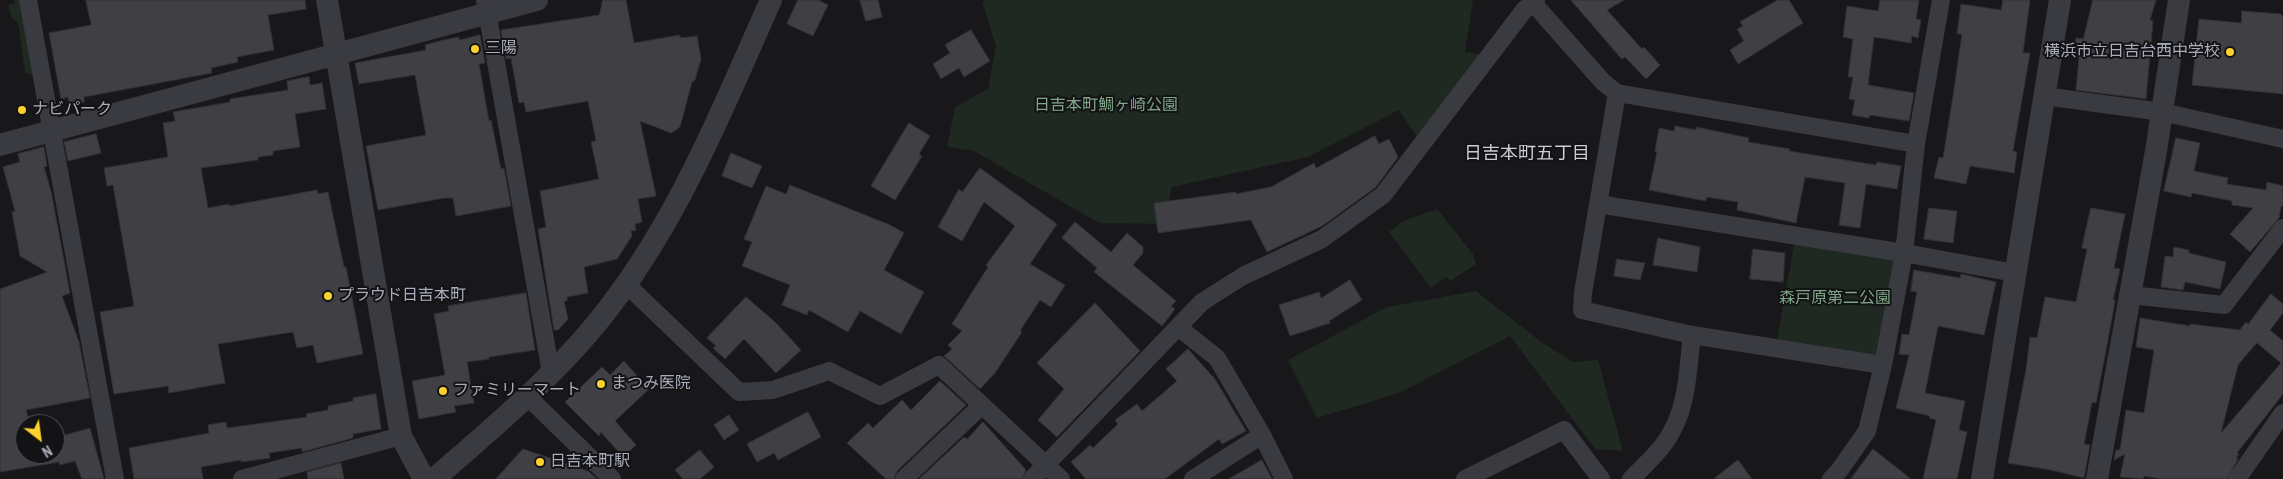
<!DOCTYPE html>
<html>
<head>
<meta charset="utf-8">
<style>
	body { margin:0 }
	#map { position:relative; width:2283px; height:479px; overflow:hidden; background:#18171a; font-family:"Roboto Condensed",sans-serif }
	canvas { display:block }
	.north { position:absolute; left:15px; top:414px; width:50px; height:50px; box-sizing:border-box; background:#131215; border:1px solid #4f5057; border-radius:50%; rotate:150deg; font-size:14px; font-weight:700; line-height:20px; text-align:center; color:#a9acba }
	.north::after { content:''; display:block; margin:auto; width:18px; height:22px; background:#fbd12e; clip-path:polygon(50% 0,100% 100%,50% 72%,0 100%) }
</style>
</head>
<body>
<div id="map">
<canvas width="2283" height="479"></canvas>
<div class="north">N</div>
</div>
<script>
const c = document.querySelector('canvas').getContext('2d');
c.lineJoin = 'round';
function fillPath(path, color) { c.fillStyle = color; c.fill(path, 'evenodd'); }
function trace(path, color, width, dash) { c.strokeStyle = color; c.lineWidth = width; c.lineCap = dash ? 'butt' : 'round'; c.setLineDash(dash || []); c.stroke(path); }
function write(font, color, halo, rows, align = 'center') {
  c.font = font + ' "Roboto Condensed","Noto Sans JP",sans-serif'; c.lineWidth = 4; c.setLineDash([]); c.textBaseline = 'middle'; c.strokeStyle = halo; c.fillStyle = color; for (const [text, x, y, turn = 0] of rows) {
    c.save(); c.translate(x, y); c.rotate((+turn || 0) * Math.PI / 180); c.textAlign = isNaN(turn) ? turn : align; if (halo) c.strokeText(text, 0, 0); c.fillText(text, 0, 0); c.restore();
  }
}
const green = new Path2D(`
	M14 0H21L34 75 25 73 18 23 12 18 8 5 15 3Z
	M985 0H1473L1465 52 1489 56 1423 146 1399 110 1308 157 1172 187 1164 224 1099 223 974 151 947 147 955 107 988 89 996 46 982 2Z
	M1437 209 1473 254 1476 264 1450 281 1447 277 1431 288 1389 232 1403 221Z
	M1795 240 1894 259 1876 357 1777 339Z
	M1476 291 1540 341 1573 362 1598 360 1623 451 1595 449 1510 336 1399 393 1317 418 1288 360 1387 307Z`);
const building = new Path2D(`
	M86 0H305L306 9 268 15 274 50 237 57 238 62 211 68 212 73 84 97V102L69 105 68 97 61 99 49 33 91 25Z
	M603 0H626L634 43 680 35V38L697 36 701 59 695 80 692 82 680 127 671 133 640 121 656 196 638 199 642 222 635 224 636 230 631 231 632 236 617 259 584 267 588 293 567 297V301H564L568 319 558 330H554L538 229 546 227 540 191 599 179 591 142 596 141 588 101 526 112 524 102 519 103 511 58 506 59 501 30 599 15Z
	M798 0H818L828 5 813 36 787 24Z
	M860 0H878L882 17 866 21Z
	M1571 0H1624L1607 10 1642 49 1644 47 1660 65 1646 79 1625 57 1622 59Z
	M1778 0H1789L1803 23 1738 64 1730 50 1744 41 1737 29 1743 26 1740 22Z
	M1880 0H1919L1916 19 1921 20 1918 38 1912 36 1911 43 1874 37 1868 85 1914 93 1909 121 1870 115 1869 118 1852 115 1855 100 1849 99 1853 77H1848L1853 39 1843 37 1847 6 1878 11Z
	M2003 0H2030L2023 53H2030L2013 151 2017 152 2014 173 1970 166 1966 184 1934 178 1939 157 1943 158 1953 96 1962 34H1957L1961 4 2001 10Z
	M2093 0H2156L2150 20 2153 21 2146 99 2076 90 2079 58 2073 57 2076 38 2083 39Z
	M2242 11 2281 14 2283 17V94L2192 85 2199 19 2241 23Z
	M971 30 990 61 964 77 959 68 941 79 933 64 950 53 945 45Z
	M480 35 485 63 479 64 489 121 491 120 501 169 504 168 511 206 456 216 453 198H444L378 210 366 146 426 135 415 75 359 84 355 63 426 50 425 45 443 40 459 37V40Z
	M309 77 310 85 322 83 326 109 295 114 300 147 273 151V155L258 157V160L201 168 208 208 229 204V206L317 190 318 194 328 192 344 267H346L363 354 317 363 313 345 297 348 293 332 218 344 225 383 169 393 168 386 114 394 100 312 134 306 113 185 107 186 104 168 168 157 163 123 175 121 173 112 230 102V99L288 90 287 81Z
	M909 123 930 136 919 154 922 156 895 200 871 186Z
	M1675 126 1696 130V127L1749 138 1748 142 1790 149 1789 151 1876 165 1877 162 1901 166 1897 189 1866 184 1860 228 1839 225 1845 183 1805 177 1796 223 1737 210 1738 202 1707 197 1706 201 1649 190 1657 152 1655 151 1659 128 1674 131Z
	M96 134 101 153 68 161 64 142Z
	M1375 136 1379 144 1389 139 1398 157 1376 187 1322 226 1267 252 1251 220 1158 233 1154 203 1236 192V194L1271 187 1314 163 1316 168Z
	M2176 138 2200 143 2194 171 2228 178 2227 184 2266 190 2267 182 2283 186V206H2281L2279 218 2250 252 2230 234 2253 208 2232 205V201L2192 193 2191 197 2164 191Z
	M44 147 47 166 44 167 51 191 70 293 62 296 79 342 90 398 26 410 30 424H25V454H55V438L90 428 104 479H82L75 461 60 465 59 462 0 472V289L47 272 20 256 12 212 15 211 3 167 20 162 18 154Z
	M731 153 762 166 752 188 722 176Z
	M980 168 1057 224 1030 264 1065 285 1051 307 1040 300 1020 331 1022 332 995 373 980 389 944 356 952 349 948 345 962 331 952 324 988 267 986 265 1015 226 984 202 962 241 938 227 959 189 962 192Z
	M790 185 890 225 904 233 884 270 924 292 901 334 860 311 848 332 809 310 807 315 782 305 790 285 742 266 752 242 744 239 766 186 786 194Z
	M1929 208 1957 211 1953 243 1924 239Z
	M2091 208 2125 214 2114 268 2120 269 2113 300H2115L2113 313 2096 403 2092 402 2084 444 2090 445 2084 478 2051 470 2008 463 2026 370 2030 337 2037 338 2045 297 2076 302 2087 249 2082 248Z
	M1075 222 1111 252 1127 233 1143 247V253L1133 265 1176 301 1171 306 1175 309 1162 326 1094 272 1097 268 1062 238Z
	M1658 238 1700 247 1697 272 1653 265Z
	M2174 247 2189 250V253L2226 262 2220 289 2185 282 2183 290 2161 287 2165 256 2173 257Z
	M1753 249 1785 253 1783 282 1750 279Z
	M1617 259 1645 263 1640 280 1614 276Z
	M1914 270 1960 278 1961 274 1996 282 1984 335 1938 326 1925 393 1965 401 1959 430 1967 432 1957 479H1923L1936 420 1929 418 1930 416 1896 408 1909 355 1899 354 1902 334 1909 335 1917 292 1911 291Z
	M1350 280 1362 300 1329 321 1330 323 1290 336 1279 305 1319 292 1321 298Z
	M526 293 535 350 489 357V359L467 362 474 403 454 406 456 412 419 419 412 381 445 375 434 314 449 311 448 306Z
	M2271 294 2283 304V313L2270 330 2283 341V394L2237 453 2239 454 2236 458 2238 459 2227 479H2161L2144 476 2143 479 2120 477 2125 454 2114 460 2116 450H2120L2126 410 2144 413 2154 350 2136 347 2140 318 2190 326V324L2240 330 2246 322 2248 324ZM2257 343 2281 363 2221 433 2238 365Z
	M746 297 775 322 801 350 776 373 744 339 725 359 713 348 716 346 707 338Z
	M1095 303 1140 351 1057 437 1038 420 1064 389 1037 363Z
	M1188 349 1215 379 1246 431 1222 444 1219 439 1165 479H1086L1071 462 1090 445 1093 448 1118 424 1115 420 1137 404 1142 411 1177 381 1166 369Z
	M624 361 649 389 615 421 636 445 623 457 601 432 599 436 565 402 602 367 610 375Z
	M940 381 966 405 897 471 894 479H886L847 443 868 423 873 428 902 400 911 410Z
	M376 394 381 429 353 434V438L302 452V448L269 453 270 458 241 462V460L201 467 203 479H134L129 448 209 433 208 425 226 422 227 428 307 417 306 414 328 410V406L353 401V398Z
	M808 412 821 437 778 460 774 453 757 462 747 444Z
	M729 415 739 430 724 440 714 425Z
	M983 422 1026 470 1022 479H919L964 437 967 439Z
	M523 449 588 471 597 479H496Z
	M1873 449 1911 479H1851Z
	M700 450 714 467 700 479H683L675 470Z
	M1262 460 1272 479H1229Z
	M1738 460 1752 479H1714Z
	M341 463 344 479H308L307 472Z`);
const minor = new Path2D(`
	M28 0 115 479
	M485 0 551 373
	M1536 0 1534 4 1603 82 1617 93 1916 144
	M1617 93 1583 293 1582 310 1692 335 1883 365
	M2044 96 2162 112 2283 139
	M1598 204 1904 253 2015 273
	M626 284 739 392 773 390 829 371 880 396 939 365 1061 479
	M2130 295 2224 305 2283 228
	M1178 327 1202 302 1243 276 1322 239 1383 195 1525 9 1534 4
	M527 396 612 479
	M242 479 401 436
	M904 479 982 405
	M1032 479 1178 327 1217 358 1262 435 1284 479
	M1193 479 1262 435
	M1465 479 1564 430 1601 479
	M1631 479C1646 464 1664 448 1673 429 1688 401 1688 366 1692 335
	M1831 479 1839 471 1867 431 1883 365 1904 253 1916 144 1941 0
	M2237 479 2283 413`);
const tertiary = new Path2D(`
	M327 0 401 436 424 479
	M0 145 537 0
	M434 479C497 424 564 369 614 301 683 209 724 105 771 0
	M1982 479 2060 0
	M2097 479 2156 151 2179 0`);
const markers = [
	[475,49,5,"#fbd12e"],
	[2230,52,5,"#fbd12e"],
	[22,110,5,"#fbd12e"],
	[328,296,5,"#fbd12e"],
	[601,384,5,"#fbd12e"],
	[443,391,5,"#fbd12e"],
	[540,462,5,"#fbd12e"]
];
const poiNames = [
	["三陽",485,49],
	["横浜市立日吉台西中学校",2220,52,"right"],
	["ナビパーク",32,110],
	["プラウド日吉本町",338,296],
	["まつみ医院",611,384],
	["ファミリーマート",453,391],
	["日吉本町駅",550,462]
];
const parkNames = [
	["日吉本町鯛ヶ崎公園",1106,106],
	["森戸原第二公園",1835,299]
];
const neighbourhoodNames = [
	["日吉本町五丁目",1527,154]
];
fillPath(green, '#1f2821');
fillPath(building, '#3f3f44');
trace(building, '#323136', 1);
trace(minor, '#3a3a41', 18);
trace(tertiary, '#3a3a41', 22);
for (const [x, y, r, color] of markers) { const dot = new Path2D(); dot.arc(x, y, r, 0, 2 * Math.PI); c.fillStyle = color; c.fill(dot); trace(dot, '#131215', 2); }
write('16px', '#a9acba', '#131215', poiNames, 'left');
write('16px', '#7fa687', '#131215', parkNames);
write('18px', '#caccd6', '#131215', neighbourhoodNames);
</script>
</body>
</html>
